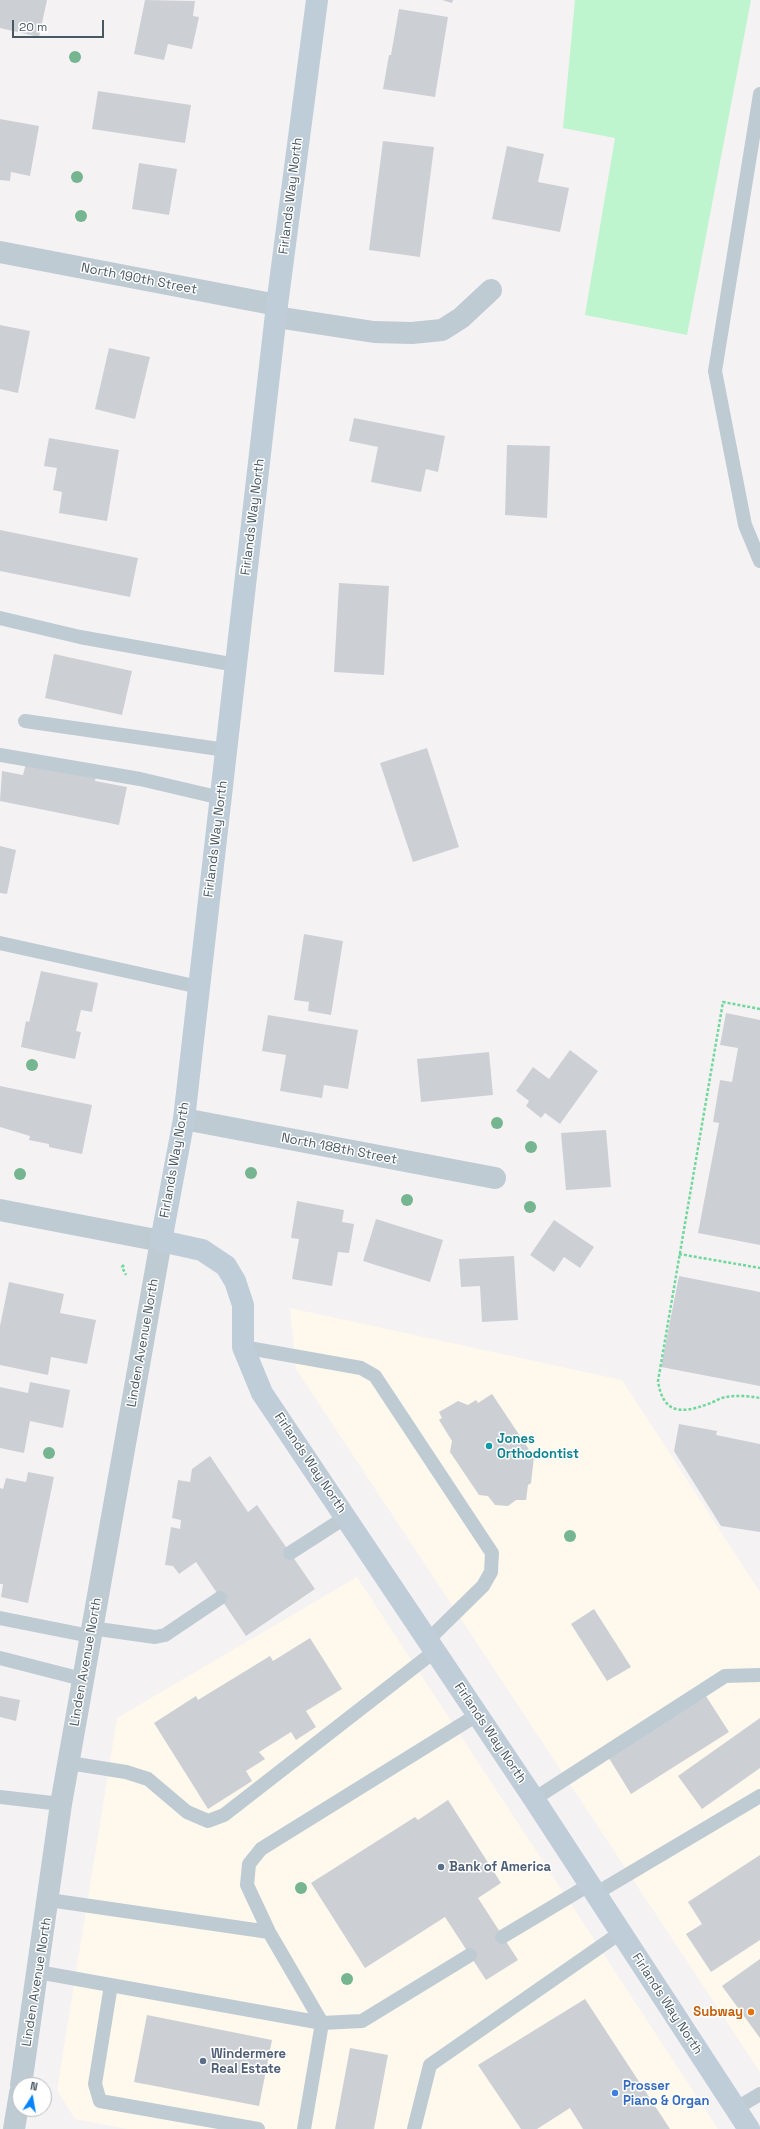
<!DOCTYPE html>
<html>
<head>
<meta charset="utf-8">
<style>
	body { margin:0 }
	#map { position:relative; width:760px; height:2129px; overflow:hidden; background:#f5f2f3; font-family:"Space Grotesk",sans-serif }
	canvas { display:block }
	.north { position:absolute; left:12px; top:2077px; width:40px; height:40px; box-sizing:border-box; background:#fff; border:1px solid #b6bcc1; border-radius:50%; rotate:11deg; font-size:11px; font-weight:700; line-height:16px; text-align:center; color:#485863 }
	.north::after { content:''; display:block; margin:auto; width:14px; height:18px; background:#0684fb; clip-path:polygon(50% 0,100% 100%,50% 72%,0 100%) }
	.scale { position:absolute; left:12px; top:20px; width:92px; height:18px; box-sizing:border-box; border:2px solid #485863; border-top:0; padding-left:5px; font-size:12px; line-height:14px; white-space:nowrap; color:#485863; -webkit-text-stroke:3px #fff; paint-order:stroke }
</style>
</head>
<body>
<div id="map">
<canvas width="760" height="2129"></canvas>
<div class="north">N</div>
<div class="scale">20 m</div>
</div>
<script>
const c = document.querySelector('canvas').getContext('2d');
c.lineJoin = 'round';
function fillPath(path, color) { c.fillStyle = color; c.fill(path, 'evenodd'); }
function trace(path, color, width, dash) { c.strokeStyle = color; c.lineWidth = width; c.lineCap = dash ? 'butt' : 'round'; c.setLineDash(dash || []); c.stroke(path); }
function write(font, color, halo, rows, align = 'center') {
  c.font = font + ' "Space Grotesk",sans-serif'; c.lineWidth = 3; c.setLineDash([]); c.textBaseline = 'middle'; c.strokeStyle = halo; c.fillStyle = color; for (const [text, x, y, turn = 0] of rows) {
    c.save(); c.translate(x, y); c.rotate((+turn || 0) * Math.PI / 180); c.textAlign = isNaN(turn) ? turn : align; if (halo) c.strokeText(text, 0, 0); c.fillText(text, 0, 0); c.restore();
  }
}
const commercial = new Path2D(`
	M290 1308 622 1380 760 1592V2072L296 1369Z
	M357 1577 718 2129H127L75 2119 57 2090 117 1718Z`);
const green = new Path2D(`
	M575 0H751L687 335 585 315 615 138 563 128Z`);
const building = new Path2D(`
	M0 0H47L39 37 0 28Z
	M145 0 195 1 193 16 199 17 192 49 168 44 164 60 134 54Z
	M442 0H453L452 3Z
	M399 9 448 17 435 97 383 89 389 55H391Z
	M98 91 191 105 185 143 92 129Z
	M0 119 39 126 30 176 11 172 10 181 0 180Z
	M383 141 434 147 420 257 369 250Z
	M507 146 544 154 538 182 569 188 560 232 492 219Z
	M139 163 177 169 169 215 132 209Z
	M0 325 30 331 18 393 0 389Z
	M109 348 150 357 135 419 95 409Z
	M354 418 445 436 438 472 426 469 421 492 371 482 378 447 349 441Z
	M49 438 119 450 107 521 59 513 62 492 53 490 57 468 44 466Z
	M507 445 550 446 547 518 505 515Z
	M0 530 138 558 130 597 0 571Z
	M339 583 389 586 384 675 334 672Z
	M54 654 132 671 122 715 45 698Z
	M427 748 459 847 413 862 380 763Z
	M26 763 96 777 95 781 127 787 119 825 0 801 2 771 23 775Z
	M0 846 16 850 7 894 0 893Z
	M304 934 343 941 331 1015 308 1011 309 1002 294 1000Z
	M41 971 98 983 92 1012 81 1010 76 1031 81 1032 75 1059 21 1047 26 1021 29 1022Z
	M726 1013 760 1020V1245L698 1233 719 1123 713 1122 720 1080 732 1082 738 1048 720 1045Z
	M268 1015 358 1030 348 1089 324 1085 322 1098 280 1091 286 1055 262 1051Z
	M570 1050 598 1071 560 1124 545 1113 541 1118 526 1106 529 1101 516 1091 533 1067 549 1079Z
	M489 1052 493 1095 421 1102 417 1059Z
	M0 1086 92 1105 82 1154 49 1147V1144L29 1140 30 1136 0 1127Z
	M606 1130 611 1187 566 1190 561 1133Z
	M297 1201 344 1210 342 1222 354 1224 349 1253 338 1252 332 1286 292 1279 299 1239 291 1238Z
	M376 1219 443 1240 430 1282 363 1261Z
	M554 1220 594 1247 580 1268 564 1257 554 1272 530 1255Z
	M514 1256 518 1320 482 1322 480 1286 461 1287 459 1259Z
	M679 1276 760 1292V1386L661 1367Z
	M9 1282 64 1294 60 1313 96 1320 87 1364 51 1357 48 1375 0 1365V1326Z
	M30 1382 70 1390 63 1428 30 1421 24 1453 0 1448V1387L28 1393Z
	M492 1394 534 1457 531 1483 528 1485 526 1500H516L508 1506 495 1505 488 1496 479 1495 450 1452 452 1441 439 1420 442 1418 439 1412 458 1401 468 1405 476 1400 478 1403Z
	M679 1424 717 1431 716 1435 760 1444V1532L721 1526 674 1451Z
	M210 1456 248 1512 257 1505 315 1589 246 1636 196 1562 179 1574 173 1566 165 1565 171 1527 180 1529 181 1520 172 1518 178 1480 190 1482 192 1469Z
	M28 1472 54 1477 28 1603 1 1597 3 1584H0V1488L3 1489 6 1478 26 1482Z
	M594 1609 631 1667 607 1681 571 1624Z
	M310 1638 342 1689 306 1711 316 1727 296 1740 291 1732 259 1752 265 1759 246 1771 252 1781 208 1809 154 1723 196 1696 198 1700 270 1656 273 1661Z
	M704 1693 729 1732 631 1794 607 1755Z
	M0 1696 20 1700 16 1721 0 1717Z
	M760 1718V1768L702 1809 678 1776Z
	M448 1800 501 1883 478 1898 518 1960 486 1980 445 1917 365 1968 311 1883 415 1817 418 1820Z
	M760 1855V1940L711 1972 686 1934 702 1924 688 1902Z
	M760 1959V2038L722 1986Z
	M585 1999 670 2129H583L570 2108 537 2129H521L478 2065Z
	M147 2015 272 2040 259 2106 134 2082Z
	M350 2048 388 2055 374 2129H335Z`);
const path = new Path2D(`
	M760 1009 723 1002 658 1381C663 1414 681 1414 708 1404 714 1402 720 1398 726 1397 737 1395 749 1396 760 1398
	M679 1254 760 1268
	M124 1265 122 1267 126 1275`);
const lane = new Path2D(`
	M760 94 715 371 745 525 760 561
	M0 618 80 637 236 665
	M25 721 226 750
	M0 755 140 779 221 798
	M0 943 199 987
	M243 1347 361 1368 375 1376 492 1553 491 1572 483 1586 428 1640
	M290 1553 346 1517
	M0 1618 90 1636
	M91 1628 155 1637 165 1635 220 1598
	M0 1658 82 1679
	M69 1763 126 1772 148 1779 187 1812 208 1821 224 1815 435 1651
	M0 1797 61 1804
	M534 1799 725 1676 760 1675
	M595 1894 760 1796
	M49 1900 269 1932
	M502 1937 589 1885
	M38 1972 322 2023 362 2021 470 1955
	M111 1985 95 2084 100 2101 258 2129
	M735 2109 760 2094
	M304 2129 322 2023 269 1932 247 1885 249 1864 261 1849 477 1715
	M414 2129 430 2065 620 1933`);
const street = new Path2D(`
	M0 252 277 305
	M276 317 374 332 412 333 442 330 461 318 491 290
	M184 1119 495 1178
	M0 1210 161 1241 61 1804 21 2085
	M14 2129 20 2093`);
const secondary = new Path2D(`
	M317 0 277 305 184 1119 161 1241 202 1250 226 1266 235 1281 243 1305V1347L262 1393 534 1799 749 2129`);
const trees = [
	[75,57],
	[77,177],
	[81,216],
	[32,1065],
	[497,1123],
	[531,1147],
	[251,1173],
	[20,1174],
	[407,1200],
	[530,1207],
	[49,1453],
	[570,1536],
	[301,1888],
	[347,1979]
];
const markers = [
	[489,1446,4,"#0f9aa8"],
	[441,1867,4,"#5c6f8a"],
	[751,2012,4,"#e8710a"],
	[203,2061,4,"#5c6f8a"],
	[615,2093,4,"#3f7fe0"]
];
const streetNames = [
	["Firlands Way North",291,196,-83],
	["North 190th Street",139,279,11],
	["Firlands Way North",253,517,-83],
	["Firlands Way North",216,839,-83],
	["North 188th Street",339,1149,11],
	["Firlands Way North",175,1160,-80],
	["Linden Avenue North",143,1343,-80],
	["Firlands Way North",310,1463,56],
	["Linden Avenue North",86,1662,-80],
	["Firlands Way North",490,1733,56],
	["Linden Avenue North",37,1982,-81],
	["Firlands Way North",667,2004,57]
];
const cultureNames = [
	["Jones",497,1439],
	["Orthodontist",497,1454]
];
const serviceNames = [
	["Bank of America",449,1867],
	["Windermere",211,2054],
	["Real Estate",211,2069]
];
const foodNames = [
	["Subway",743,2012]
];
const shopNames = [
	["Prosser",623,2086],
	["Piano & Organ",623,2101]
];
fillPath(commercial, '#fef8ed');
fillPath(green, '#bef5cf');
fillPath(building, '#ccd0d5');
trace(path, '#71d89d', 2.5, [3, 2]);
trace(lane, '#bfcbd3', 14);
trace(street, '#bfcbd3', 22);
trace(secondary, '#bfcdd8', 22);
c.fillStyle = '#75b590';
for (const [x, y] of trees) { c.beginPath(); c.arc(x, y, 6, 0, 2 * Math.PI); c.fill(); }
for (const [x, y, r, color] of markers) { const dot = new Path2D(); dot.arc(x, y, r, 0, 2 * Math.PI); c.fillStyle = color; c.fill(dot); trace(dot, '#fff', 1.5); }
write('13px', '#485863', '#fff', streetNames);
write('bold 13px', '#0d838f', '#fff', cultureNames, 'left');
write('bold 13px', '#4e5e75', '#fff', serviceNames, 'left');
write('bold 13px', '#c56008', '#fff', foodNames, 'right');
write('bold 13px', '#366cbe', '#fff', shopNames, 'left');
</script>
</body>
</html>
